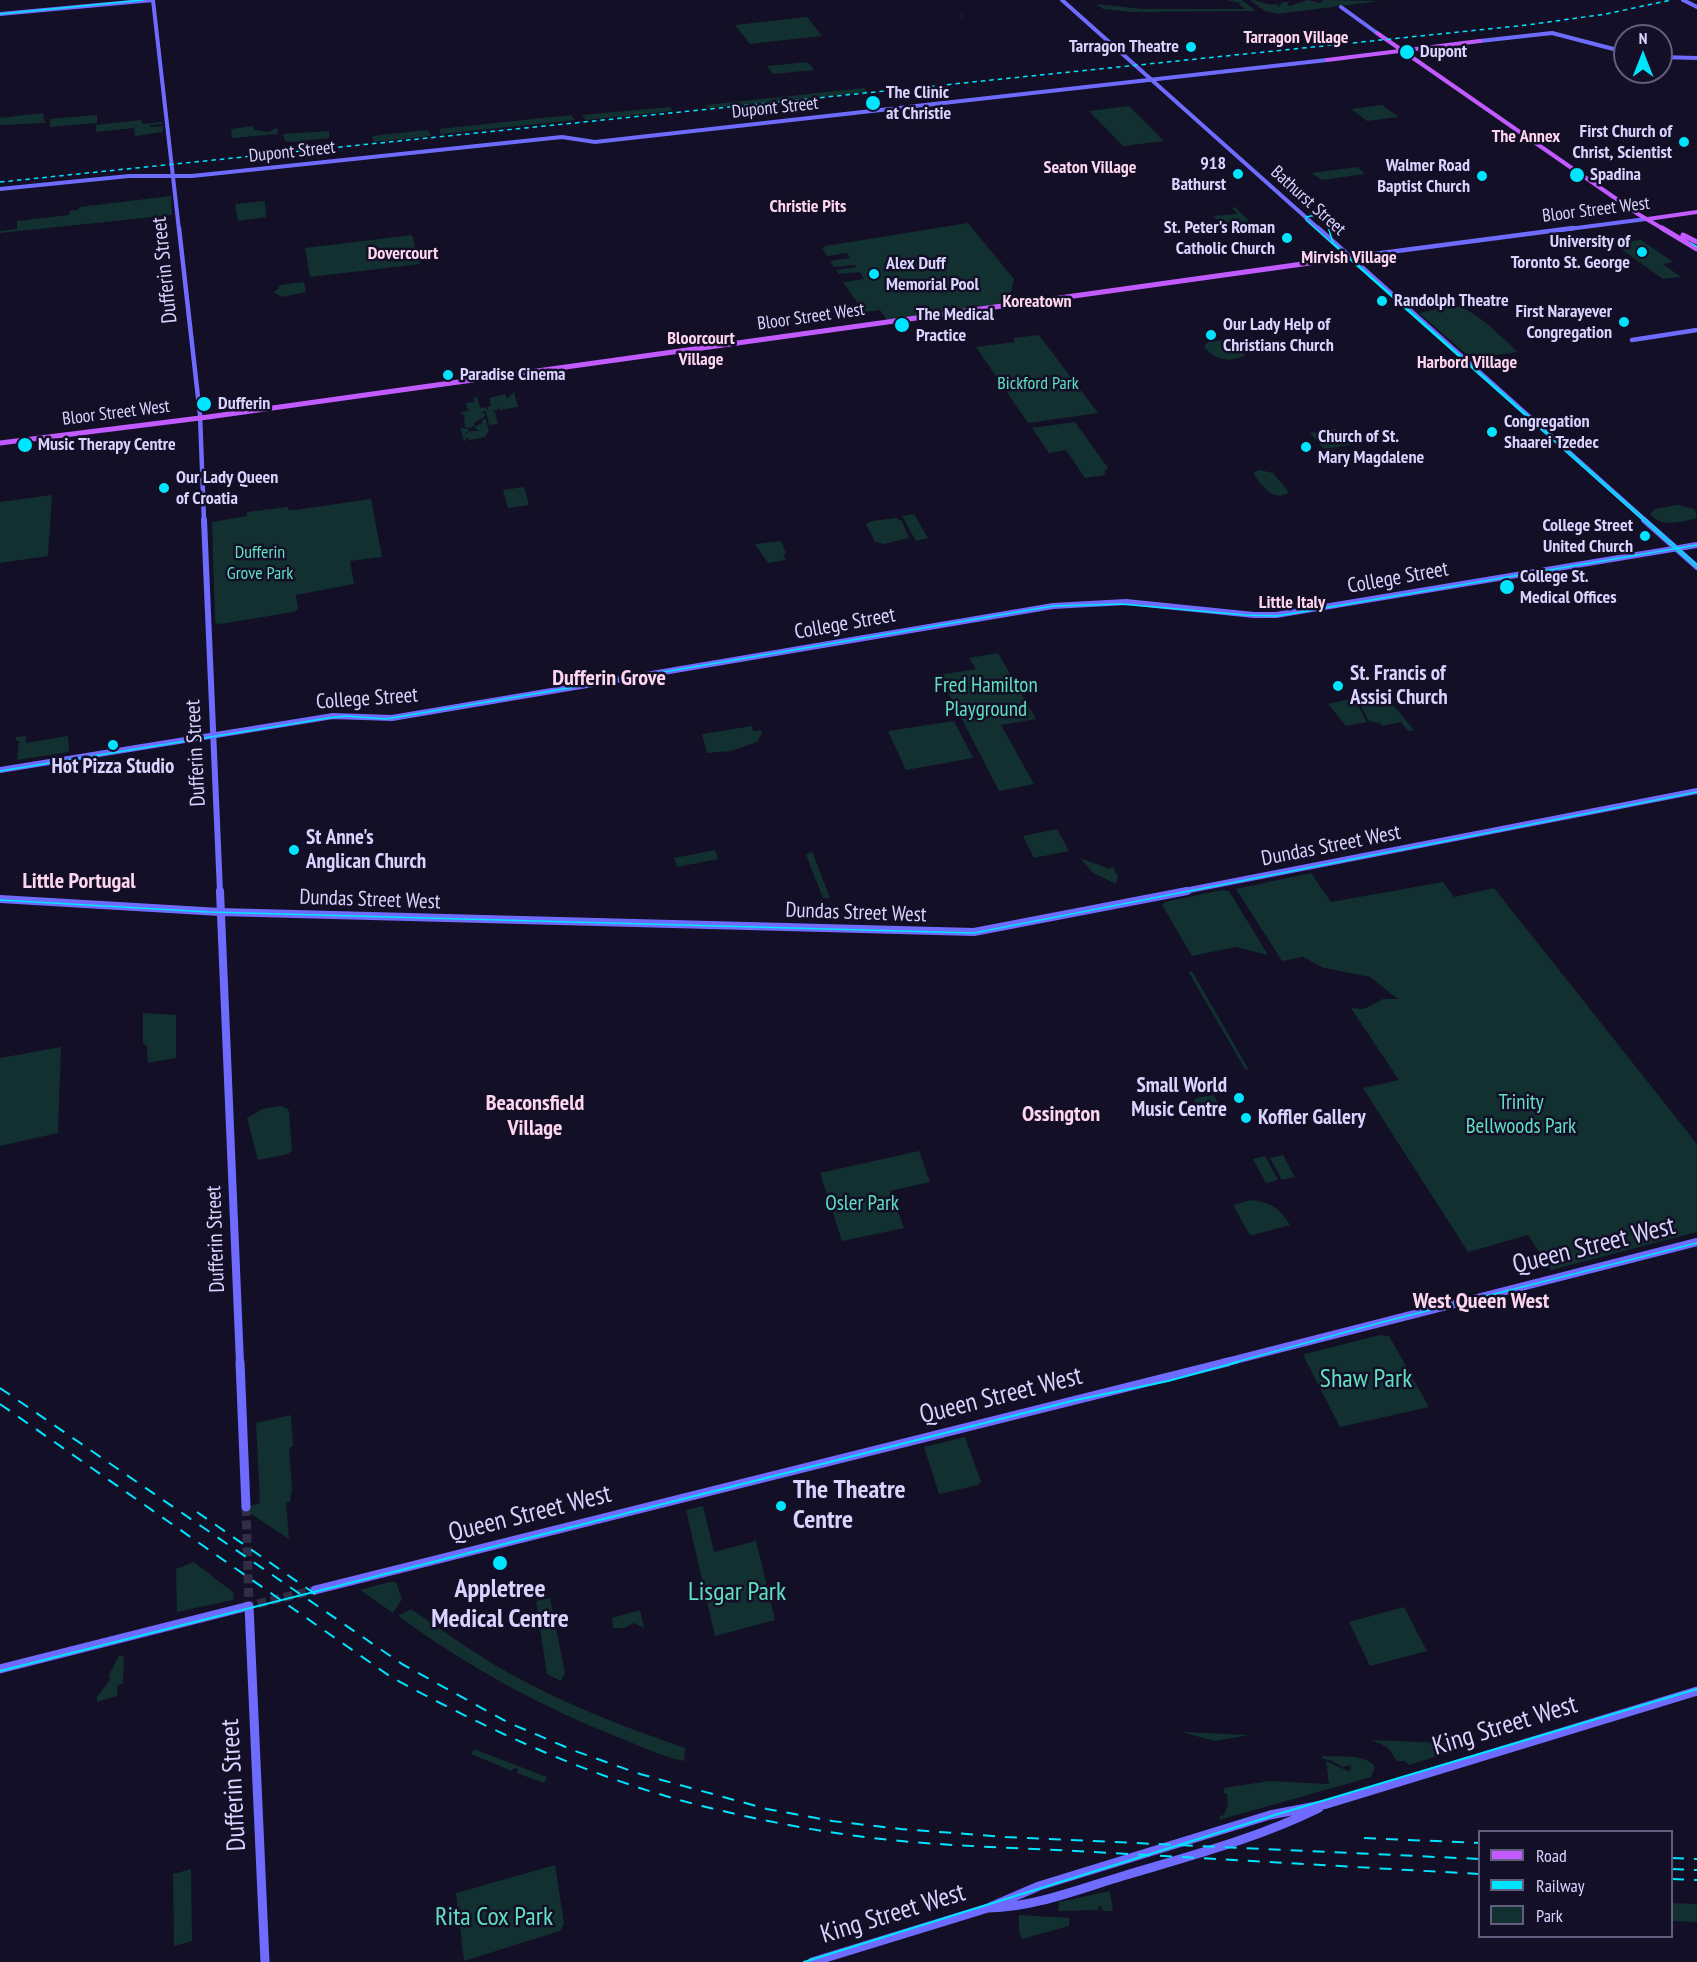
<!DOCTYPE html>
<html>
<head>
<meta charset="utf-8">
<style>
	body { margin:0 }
	#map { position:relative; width:1697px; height:1962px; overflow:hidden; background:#130f26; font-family:"PT Sans Narrow",sans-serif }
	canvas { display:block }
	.legend { position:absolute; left:1478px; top:1830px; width:195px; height:108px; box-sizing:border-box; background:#130f26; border:2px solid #625e7d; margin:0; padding:8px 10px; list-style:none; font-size:18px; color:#d9d4ff }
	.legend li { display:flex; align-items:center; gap:12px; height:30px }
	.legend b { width:30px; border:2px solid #625e7d }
	.north { position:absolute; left:1613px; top:24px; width:60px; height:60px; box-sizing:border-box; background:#130f26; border:2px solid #625e7d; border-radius:50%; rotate:0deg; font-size:16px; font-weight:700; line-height:24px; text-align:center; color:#d9d4ff }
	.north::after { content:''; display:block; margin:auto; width:21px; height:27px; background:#00e5ff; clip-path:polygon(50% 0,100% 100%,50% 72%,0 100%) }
</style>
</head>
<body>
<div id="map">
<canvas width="1697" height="1962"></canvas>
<ul class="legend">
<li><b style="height:8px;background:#c25bff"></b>Road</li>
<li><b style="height:8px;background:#00e5ff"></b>Railway</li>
<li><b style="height:16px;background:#12302f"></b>Park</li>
</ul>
<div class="north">N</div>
</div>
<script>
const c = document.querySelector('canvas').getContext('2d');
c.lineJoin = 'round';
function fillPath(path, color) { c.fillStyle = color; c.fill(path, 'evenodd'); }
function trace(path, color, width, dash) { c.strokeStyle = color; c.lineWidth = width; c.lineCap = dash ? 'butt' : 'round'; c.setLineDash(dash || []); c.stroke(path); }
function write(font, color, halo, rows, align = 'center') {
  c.font = font + ' "PT Sans Narrow",sans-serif'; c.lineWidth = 5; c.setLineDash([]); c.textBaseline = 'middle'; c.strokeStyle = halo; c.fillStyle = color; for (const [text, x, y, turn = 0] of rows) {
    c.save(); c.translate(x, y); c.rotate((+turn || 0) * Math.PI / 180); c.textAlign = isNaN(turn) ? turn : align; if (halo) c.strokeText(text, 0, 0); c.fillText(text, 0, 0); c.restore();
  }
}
const green = new Path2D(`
	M1226 0H1242L1256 11 1131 12 1103 9 1096 4 1143 9H1245L1238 4 1242 3Z
	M1250 0C1262 0 1263 6 1278 4L1279 7 1282 2H1290L1287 4 1289 6 1307 0 1320 3 1324 0 1380 1 1277 14 1265 11Z
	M807 17 822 36 750 44 735 25Z
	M808 62 814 70 773 74 767 66Z
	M864 88 868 92 708 108 706 105Z
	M1382 105 1399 117 1367 121 1351 109Z
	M1129 106 1164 141 1123 146 1089 111Z
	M670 107 673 111 586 120 582 115Z
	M43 113 45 123 0 125V118Z
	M97 115V123L50 127V119Z
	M571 115 575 120 441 134 439 129Z
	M141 120 142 124 162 122 163 124 150 125 151 127 163 126V132L135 136 134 128 96 132V125Z
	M253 126 254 130 268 132 277 128 278 134 232 138 231 129Z
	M427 130 429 131 431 136 374 142 372 136Z
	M329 131V138L290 142 285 141 283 134Z
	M1358 167 1365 174 1322 180 1311 173Z
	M171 196 172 215 0 233V231L17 229V221L69 215 70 211 78 210 79 207Z
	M265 201 266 217 238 221 235 204Z
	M1235 207 1253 225V226L1233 228 1224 220 1216 219 1213 216 1238 214 1232 208Z
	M968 223 1014 279 1010 296 996 305 887 320 880 310 864 312 844 284V282L864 279 860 272 839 274 836 270 856 267 855 265 834 267 830 261 850 258 847 253 827 256 822 248 825 246Z
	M412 235 420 264 310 277 305 248Z
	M1641 240 1673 262 1663 264 1681 277 1663 279 1613 243Z
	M304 282 306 292 282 297 273 292 277 290 280 285Z
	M1452 306C1471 304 1503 339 1518 352L1488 356 1466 354 1419 313Z
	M1039 335 1098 413 1028 423 976 347 1015 342 1013 338Z
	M1223 340 1235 343 1245 355C1229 364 1215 359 1204 347L1208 342Z
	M514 392 518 407 500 410 498 406V410L491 411 495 412 498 424 489 425 486 411 481 412 485 414 484 417 474 423 475 425 471 428 465 427 464 415 460 412 468 411 466 403 475 402 473 398 477 397 480 408 485 407 489 412 487 407 491 406 489 398 505 394 507 399Z
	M485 418 489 430 485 437 469 440 468 438H465L467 440 464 441 460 428 470 429 464 435 470 431H479L474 427 483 423 481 422Z
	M1075 422 1108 468 1104 472 1106 475 1085 478 1066 450 1049 453 1032 428Z
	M1335 429 1350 445 1324 449 1310 433Z
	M1259 470 1273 473 1288 491V493C1272 502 1263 486 1254 475V472Z
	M524 487 529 505 508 508 503 490Z
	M52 495 48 556 0 563V502Z
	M371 499 382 557 350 561 354 584 296 595 298 609 294 612 220 624 215 623 212 522 247 516V512L288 507 289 510H295Z
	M1678 505 1695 509 1697 518C1682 522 1661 528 1650 514L1655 509Z
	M914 514 928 538 916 541 902 516Z
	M896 518 902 521 909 538 884 544 875 542 866 524 872 521Z
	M781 541 786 553 783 554 786 560 768 563 755 544Z
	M998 653 1036 719 1001 725 1034 784 999 791 939 675 976 669 969 658Z
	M1384 694 1414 730 1408 731 1401 722 1382 726 1380 723 1369 721 1356 698Z
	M1354 698 1367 722 1346 726 1328 704Z
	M954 721 973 758 906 770 888 731Z
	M752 726 753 731 761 730 762 733 757 742 731 751 707 753 702 734Z
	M26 736V743L68 736 69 752 17 760 19 741H16V737Z
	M1057 829 1069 851 1034 858 1023 836Z
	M715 850 718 859 677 867 674 858Z
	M812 851 830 898H823L806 855Z
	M1080 858 1110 869 1112 866 1118 876 1116 884 1093 873Z
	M1311 873 1331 902 1443 882 1454 897 1494 888 1697 1144V1232L1551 1270 1528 1235 1468 1252 1363 1088 1399 1080 1351 1008 1364 1009 1383 999H1398L1370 977 1324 968 1303 957 1282 961 1236 889Z
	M1222 890 1229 891 1268 955 1236 947 1192 956 1162 905 1165 902Z
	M1191 971 1193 973 1249 1070 1245 1069 1189 973Z
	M143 1013 176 1015V1058L148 1063 147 1046 143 1043Z
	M61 1047 58 1133 0 1146V1058Z
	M1214 1095 1221 1109 1202 1110 1194 1101 1196 1098Z
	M281 1106 288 1109 289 1112 292 1150 288 1154 258 1160 247 1118 262 1109Z
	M919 1151 930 1182 890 1191 904 1228 842 1241 820 1173Z
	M1283 1155 1295 1177 1282 1180 1270 1158Z
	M1265 1156 1278 1180 1266 1183 1253 1159Z
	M1251 1200C1270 1202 1281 1209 1290 1225L1253 1235 1249 1234 1233 1205Z
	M1380 1335 1389 1336 1429 1407 1340 1427 1304 1357 1305 1354Z
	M291 1415 293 1446 289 1448 292 1489 290 1502 286 1503 289 1539 242 1508 260 1503 256 1423Z
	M965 1437 981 1482 978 1485 939 1494 924 1447Z
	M703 1506 714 1552 756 1541 775 1620 715 1636 686 1510Z
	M194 1562 234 1593 233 1600 177 1612 176 1569Z
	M389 1582H396L402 1599 393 1613 360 1590Z
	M550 1598 565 1673 561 1681 547 1674 536 1601Z
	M1404 1607 1427 1651 1370 1666 1349 1622Z
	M411 1609C443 1631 474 1653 507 1672 564 1704 624 1727 685 1748L684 1761C662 1757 641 1746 620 1738 541 1707 467 1666 398 1616Z
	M640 1610 644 1628 634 1623 624 1628H613L612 1618Z
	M119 1655 124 1657 123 1684 118 1685 117 1696 97 1702V1697L110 1680 109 1675Z
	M1181 1732 1250 1735 1215 1741Z
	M1372 1740 1469 1744V1746L1409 1765 1405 1761H1397L1387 1747Z
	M474 1749 484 1753 547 1777 544 1783 517 1773 518 1769 514 1768 512 1771 471 1754Z
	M1322 1756C1338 1757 1366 1753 1375 1767L1371 1777 1219 1820 1220 1816 1224 1815 1228 1805 1227 1794 1223 1793 1224 1788 1269 1781 1329 1784 1326 1761 1348 1771 1351 1770 1350 1765 1343 1767 1330 1760 1323 1759Z
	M555 1865 564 1924 560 1931 464 1961 456 1893Z
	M191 1869 192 1941 174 1946 173 1874Z
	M1110 1891 1113 1911H1103L1101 1906 1098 1907 1099 1910 1058 1911 1059 1902Z
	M1672 1903 1697 1904V1922L1672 1921Z
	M1019 1915 1069 1918V1926L1022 1939 1019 1931Z`);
const stream = new Path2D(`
	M961 14 962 18`);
const secondaryTunnel = new Path2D(`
	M246 1507 249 1606 315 1590`);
const secondaryFar4 = new Path2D(`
	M153 0 179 230
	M1062 0 1320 230
	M1683 0 1697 7
	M1341 7 1377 33
	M0 14 153 0
	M1480 41 1552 33 1625 52
	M1661 57 1697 58
	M0 189 129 176H192L562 137 595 142 1327 60
	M1561 230 1646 219`);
const secondaryFar3 = new Path2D(`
	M179 228 200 415 204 521
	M1318 228 1646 521
	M1374 254 1573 228
	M1632 340 1697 330`);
const secondaryFar2 = new Path2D(`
	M204 520 220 892
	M1644 520 1697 567
	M0 770 333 716 392 718 1053 606 1126 602 1254 615H1276L1697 545
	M1179 892 1697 791`);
const secondaryFar1 = new Path2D(`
	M220 891 240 1363
	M0 899 220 912 974 932 1187 891
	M1223 1363 1697 1242`);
const secondary = new Path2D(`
	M240 1362 246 1507
	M315 1590 1228 1362
	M0 1669 249 1606 265 1962
	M989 1908C1035 1907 1079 1889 1123 1876 1190 1856 1256 1839 1319 1808
	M812 1962 988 1908 1039 1886 1270 1815 1327 1804 1697 1691`);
const primaryFar1 = new Path2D(`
	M1377 33 1638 214 1665 230
	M1327 60 1480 41
	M1648 219 1697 212`);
const primary = new Path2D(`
	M1662 228 1697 249
	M1683 235 1697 242
	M0 443 208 417 1374 254`);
const tramFar1 = new Path2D(`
	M0 14 143 0
	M1691 243 1697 247
	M1697 565 1333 243 1325 217 1316 215 1306 217V220L1346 256 1697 568
	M0 771 328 718 346 716 386 719 1053 606 1122 604 1245 615 1277 616 1697 545
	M0 900 209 912 974 933 1697 792
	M1232 1363 1383 1322 1697 1243`);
const tram = new Path2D(`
	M0 1671 1076 1400 1168 1381 1238 1362
	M804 1962 1275 1815 1697 1689`);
const railFar1 = new Path2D(`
	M0 182 1527 25 1606 14 1671 0`);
const rail = new Path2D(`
	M0 1388 402 1664 507 1722 575 1751 640 1774 767 1809 832 1821 901 1829 1006 1837 1480 1859
	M0 1404 391 1677C490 1731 592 1778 702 1806 767 1822 834 1835 901 1841 965 1847 1029 1848 1092 1852 1222 1859 1351 1867 1480 1874
	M197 1512 318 1596
	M1364 1838 1480 1843
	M1672 1858 1697 1859
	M1672 1869 1697 1870
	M1672 1879 1697 1880`);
const markers = [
	[1191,47,6,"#00e5ff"],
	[1407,52,8,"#00e5ff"],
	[873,103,8,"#00e5ff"],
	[1684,142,6,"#00e5ff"],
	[1238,174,6,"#00e5ff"],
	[1577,175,8,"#00e5ff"],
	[1482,176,6,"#00e5ff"],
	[1287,238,6,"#00e5ff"],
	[1642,252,6,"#00e5ff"],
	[874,274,6,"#00e5ff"],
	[1382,301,6,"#00e5ff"],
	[1624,322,6,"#00e5ff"],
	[902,325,8,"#00e5ff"],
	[1211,335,6,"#00e5ff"],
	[448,375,6,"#00e5ff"],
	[204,404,8,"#00e5ff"],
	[1492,432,6,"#00e5ff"],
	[25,445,8,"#00e5ff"],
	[1306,447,6,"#00e5ff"],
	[164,488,6,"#00e5ff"],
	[1645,536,6,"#00e5ff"],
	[1507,587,8,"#00e5ff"],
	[1338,686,6,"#00e5ff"],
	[113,745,6,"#00e5ff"],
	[294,850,6,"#00e5ff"],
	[1239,1098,6,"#00e5ff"],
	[1246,1118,6,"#00e5ff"],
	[781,1506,6,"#00e5ff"],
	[500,1563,8,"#00e5ff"]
];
const farNeighbourhoodnames = [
	["Tarragon Village",1296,38],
	["The Annex",1526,137],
	["Seaton Village",1090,168],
	["Christie Pits",808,207],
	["Dovercourt",403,254],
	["Mirvish Village",1349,258],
	["Koreatown",1037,302],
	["Bloorcourt",701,339],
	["Village",701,360],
	["Harbord Village",1467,363],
	["Little Italy",1292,603]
];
const farPoinames = [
	["Tarragon Theatre",1179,47,"right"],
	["Dupont",1420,52],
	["The Clinic",886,93],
	["at Christie",886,114],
	["First Church of",1672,132,"right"],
	["Christ, Scientist",1672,153,"right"],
	["918",1226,164,"right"],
	["Bathurst",1226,185,"right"],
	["Walmer Road",1470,166,"right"],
	["Baptist Church",1470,187,"right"],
	["Spadina",1590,175],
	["St. Peter's Roman",1275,228,"right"],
	["Catholic Church",1275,249,"right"],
	["University of",1630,242,"right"],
	["Toronto St. George",1630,263,"right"],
	["Alex Duff",886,264],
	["Memorial Pool",886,285],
	["Randolph Theatre",1394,301],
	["First Narayever",1612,312,"right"],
	["Congregation",1612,333,"right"],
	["The Medical",916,315],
	["Practice",916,336],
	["Our Lady Help of",1223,325],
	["Christians Church",1223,346],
	["Paradise Cinema",460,375],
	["Dufferin",218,404],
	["Congregation",1504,422],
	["Shaarei Tzedec",1504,443],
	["Church of St.",1318,437],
	["Mary Magdalene",1318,458],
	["Music Therapy Centre",38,445],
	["Our Lady Queen",176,478],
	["of Croatia",176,499],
	["College Street",1633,526,"right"],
	["United Church",1633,547,"right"],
	["College St.",1520,577],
	["Medical Offices",1520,598]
];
const farStreetnames = [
	["Dupont Street",775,108,-6],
	["Dupont Street",292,152,-6],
	["Bathurst Street",1308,201,42],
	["Bloor Street West",1596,210,-7],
	["Bloor Street West",811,317,-8],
	["Bloor Street West",116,413,-7]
];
const farParknames = [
	["Bickford Park",1038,384],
	["Dufferin",260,553],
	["Grove Park",260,574]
];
const streetNames = [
	["Dufferin Street",165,270,-96],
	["College Street",1398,578,-10],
	["College Street",845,624,-10],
	["College Street",367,699,-4],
	["Dufferin Street",196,753,-93],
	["Dundas Street West",1331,846,-11],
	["Dundas Street West",370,900,2],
	["Dundas Street West",856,913,2],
	["Dufferin Street",216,1239,-92]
];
const poiNames = [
	["St. Francis of",1350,674],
	["Assisi Church",1350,698],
	["Hot Pizza Studio",113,767,"center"],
	["St Anne's",306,838],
	["Anglican Church",306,862],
	["Small World",1227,1086,"right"],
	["Music Centre",1227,1110,"right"],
	["Koffler Gallery",1258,1118]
];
const parkNames = [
	["Fred Hamilton",986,686],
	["Playground",986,710],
	["Trinity",1521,1103],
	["Bellwoods Park",1521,1127],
	["Osler Park",862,1204]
];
const neighbourhoodNames = [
	["Dufferin Grove",609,679],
	["Little Portugal",79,882],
	["Beaconsfield",535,1104],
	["Village",535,1129],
	["Ossington",1061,1115],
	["West Queen West",1481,1302]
];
const nearStreetnames = [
	["Queen Street West",1594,1246,-14],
	["Queen Street West",1001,1396,-14],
	["Queen Street West",530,1514,-14],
	["King Street West",1505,1726,-17],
	["Dufferin Street",234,1785,-93],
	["King Street West",893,1914,-17]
];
const nearParknames = [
	["Shaw Park",1366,1380],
	["Lisgar Park",737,1593],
	["Rita Cox Park",494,1918]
];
const nearPoinames = [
	["The Theatre",793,1491],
	["Centre",793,1521],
	["Appletree",500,1590,"center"],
	["Medical Centre",500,1620,"center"]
];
fillPath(green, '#12302f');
trace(stream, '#0c2248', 1.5);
trace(secondaryTunnel, '#312d47', 9, [9, 4.5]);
trace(secondaryFar4, '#6f6bff', 4);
trace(secondaryFar3, '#6f6bff', 4.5);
trace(secondaryFar2, '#6f6bff', 6);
trace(secondaryFar1, '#6f6bff', 8);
trace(secondary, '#6f6bff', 9);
trace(primaryFar1, '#c25bff', 4);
trace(primary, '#c25bff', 5);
trace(tramFar1, '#00e5ff', 1.5);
trace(tram, '#00e5ff', 2);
trace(railFar1, '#00e5ff', 1.5, [4.5, 4]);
trace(rail, '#00e5ff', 2, [12, 10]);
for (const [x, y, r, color] of markers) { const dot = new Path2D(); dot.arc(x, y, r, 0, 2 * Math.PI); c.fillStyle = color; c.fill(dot); trace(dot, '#130f26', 2); }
write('bold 18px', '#ffd6f0', '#130f26', farNeighbourhoodnames);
write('bold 18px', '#d9d4ff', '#130f26', farPoinames, 'left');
write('18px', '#d9d4ff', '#130f26', farStreetnames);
write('18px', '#5fe0c0', '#130f26', farParknames);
write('21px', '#d9d4ff', '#130f26', streetNames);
write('bold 21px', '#d9d4ff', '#130f26', poiNames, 'left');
write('21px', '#5fe0c0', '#130f26', parkNames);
write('bold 22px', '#ffd6f0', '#130f26', neighbourhoodNames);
write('26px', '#d9d4ff', '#130f26', nearStreetnames);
write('26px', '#5fe0c0', '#130f26', nearParknames);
write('bold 26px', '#d9d4ff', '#130f26', nearPoinames, 'left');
</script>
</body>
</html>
